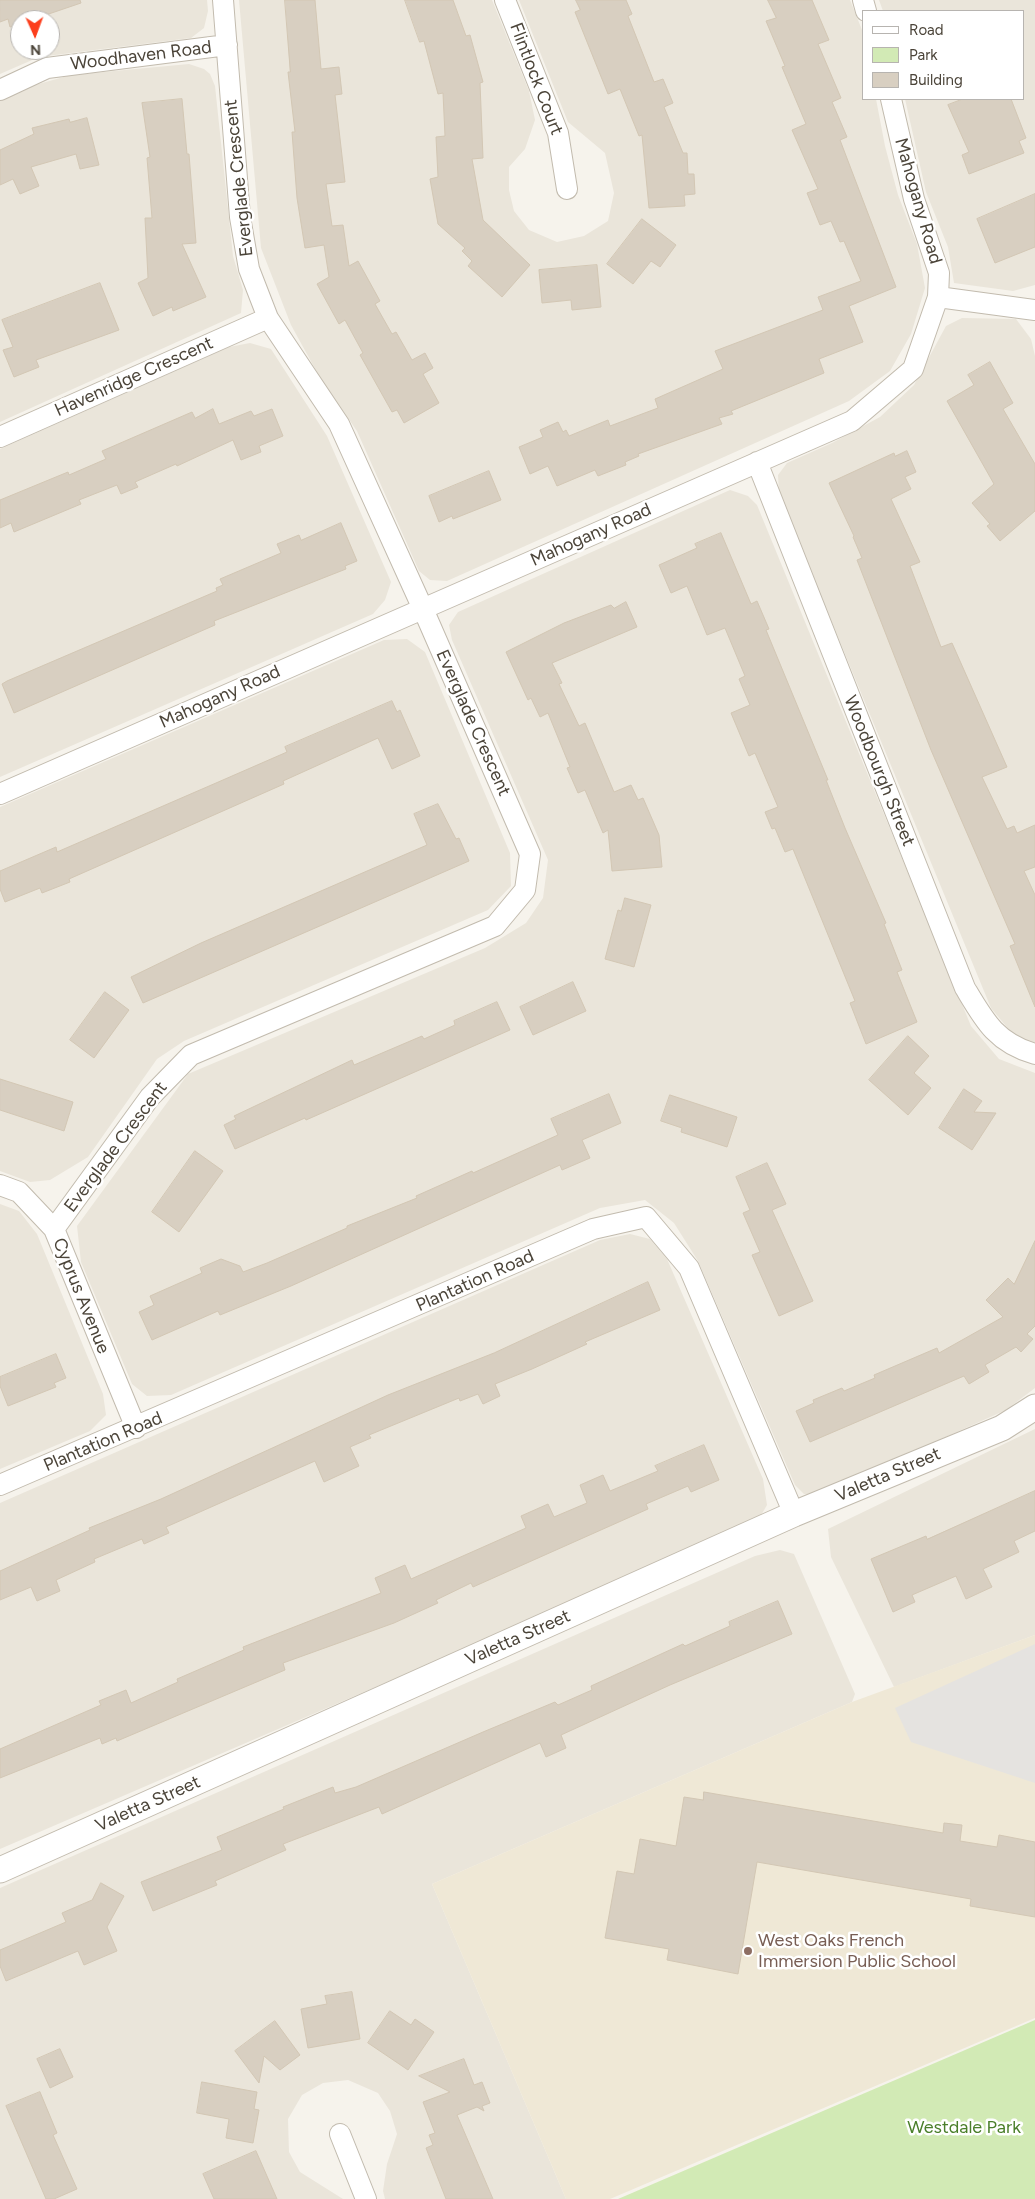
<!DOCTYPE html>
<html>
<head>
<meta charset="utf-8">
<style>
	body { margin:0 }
	#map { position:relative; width:1035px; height:2199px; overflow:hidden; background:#f6f3ec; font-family:Figtree,sans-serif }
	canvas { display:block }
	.legend { position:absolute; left:862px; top:10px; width:162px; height:90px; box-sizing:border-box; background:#fff; border:1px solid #b7b4b0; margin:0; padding:6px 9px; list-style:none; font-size:15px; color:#4b4439 }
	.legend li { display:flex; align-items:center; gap:10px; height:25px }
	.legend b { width:25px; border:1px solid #b7b4b0 }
	.north { position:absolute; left:10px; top:10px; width:50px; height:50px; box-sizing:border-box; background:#fff; border:1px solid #b7b4b0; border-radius:50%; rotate:178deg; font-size:14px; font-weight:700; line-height:20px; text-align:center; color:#4b4439 }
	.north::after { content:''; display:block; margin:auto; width:18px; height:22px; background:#fc3f1d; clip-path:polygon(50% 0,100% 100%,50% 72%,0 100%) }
</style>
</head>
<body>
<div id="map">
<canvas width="1035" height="2199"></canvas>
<ul class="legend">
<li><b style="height:6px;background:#fff"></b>Road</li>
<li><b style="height:14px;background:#d2eab5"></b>Park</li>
<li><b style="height:14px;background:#d8cfc1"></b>Building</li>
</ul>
<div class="north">N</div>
</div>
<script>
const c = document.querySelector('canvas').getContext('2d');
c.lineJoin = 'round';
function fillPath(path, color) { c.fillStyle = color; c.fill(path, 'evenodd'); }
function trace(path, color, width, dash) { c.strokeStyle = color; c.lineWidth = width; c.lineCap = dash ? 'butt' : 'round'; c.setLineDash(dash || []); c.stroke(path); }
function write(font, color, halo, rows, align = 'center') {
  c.font = font + ' Figtree,sans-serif'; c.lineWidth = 5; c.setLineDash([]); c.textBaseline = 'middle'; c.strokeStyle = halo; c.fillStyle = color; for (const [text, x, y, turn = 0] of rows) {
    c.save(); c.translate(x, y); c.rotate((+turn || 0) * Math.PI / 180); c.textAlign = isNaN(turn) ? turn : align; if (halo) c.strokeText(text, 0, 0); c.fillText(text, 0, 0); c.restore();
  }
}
const residential = new Path2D(`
	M0 0H207L208 11 204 28 191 38 39 57 0 74ZM20 20H50V50H20Z
	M239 0H492L529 91 535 120 525 149 509 167V190L514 211 529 230 557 242 584 236 608 221 614 193 605 153 568 122 519 0H850L864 35V99H876L885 146 898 195 917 244 925 288 911 334 890 371 849 401 447 581 430 580 419 571 357 431 319 376 291 325 261 248Z
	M879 0H1035V285L1013 291 954 283 948 247 926 192 905 99H1024V11H883Z
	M189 64 204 69 210 74 215 86 233 256 243 290 241 313 0 422V99L24 88 71 75Z
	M962 318 1016 319 1031 339 1035 356V1043L1015 1037 991 1008 779 494 778 475 787 463 832 443 880 417 914 385 946 326Z
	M250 343 271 349 327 436 391 582 385 600 373 614 0 777V449L229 347Z
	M730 490 748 496 757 505 971 1026 999 1059 1035 1073V1388L1006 1410 816 1495 804 1494 795 1485 698 1261 674 1223 645 1200 600 1208 171 1395 147 1396 132 1384 81 1262 77 1226 188 1074 485 948 526 923 543 898 548 860 452 640 449 625 458 612Z
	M407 639 425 652 510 853 511 886 488 910 184 1041 157 1059 88 1157 50 1180 30 1182 0 1171V807L384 640Z
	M0 1204 19 1211 37 1234 103 1394 106 1415 90 1431 0 1469Z
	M630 1234 650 1239 667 1259 763 1479 767 1505 760 1517 735 1532 0 1849V1503L600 1240Z
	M1035 1429V1635L894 1687 831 1557 828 1529Z
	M780 1550 794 1554 855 1694 852 1702 432 1884 566 2199H385L383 2191 387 2164 397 2134 390 2111 378 2093 348 2080 323 2083 302 2095 288 2119 289 2152 300 2172 343 2199H0V1888L755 1556Z`);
const education = new Path2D(`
	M1035 1635V2018L610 2199H566L432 1884 852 1702Z`);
const green = new Path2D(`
	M1035 2020V2199H618Z`);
const parking = new Path2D(`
	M1035 1644V1783L911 1742 895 1708Z`);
const building = new Path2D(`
	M0 0H80L81 3 31 20H20V24L10 27 8 19 0 22Z
	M285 0H315L321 69 339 67 342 94 335 95 345 182 326 184 332 226 343 225 349 266 358 261 380 301 375 304 392 334 396 332 412 360 425 353 433 368 423 374 439 403 404 423 397 410 392 412 360 355 363 353 345 320 339 324 317 284 329 277 324 245 305 248 297 198 292 132H295L288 72H290Z
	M405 0H453L466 36 470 35 483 82 480 83 483 158 472 159 483 220 530 265 502 297 468 266 472 261 462 251 465 248 438 224 430 179 438 177 436 137 445 136 443 93 438 94 424 41 420 42Z
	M576 0H626L632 14 628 16 654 82 663 79 673 103 664 107 683 153H687L688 174H694L695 194 684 195 685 206 649 208 642 135 639 136 620 89 608 94 575 12 580 10Z
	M768 0H812L829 40 818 44 841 98 832 102 847 137 840 140 896 287 849 306 863 342 819 359 824 373 731 411 733 414 719 418 722 424 638 454 639 456 625 462 626 465 598 476 595 470 557 486 548 466 530 474 519 447 543 437 540 430 558 422 563 432 566 430 569 436 608 420 610 426 658 408 655 399 723 369 715 351 823 310 818 297 861 281 844 241 840 242 831 221 820 225 807 193 818 189 792 130 806 124 782 67 785 66 766 21 776 18Z
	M182 99 187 154H189L196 243 182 244 206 297 173 311 172 307 153 316 138 283 148 278 145 218H152L147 158 150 157 142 103Z
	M963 99H1011L1026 138 1019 141 1024 153 969 174 962 155 969 152 948 105Z
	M87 118 99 165 80 169 76 154 31 167 39 186 20 194 13 179 0 185V150L34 134 32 128 69 119 70 122Z
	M1035 194V247L995 263 977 219Z
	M642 219 676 245 660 267 651 261 633 284 607 264Z
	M597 265 601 307 572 310 571 300 542 303 539 270Z
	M100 283 119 330 36 360 39 367 14 377 3 350 13 347 2 320Z
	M990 362 1013 403 1003 409 1035 464V511L1000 541 987 526 990 524 972 503 994 484 947 401 974 385 968 375Z
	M213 409 219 424 251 411 254 416 272 409 283 436 259 446 261 452 241 460 233 440 177 466 176 464 135 482 138 487 121 494 117 485 79 500 81 504 14 532 11 523 0 528V500L68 472 69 475 106 459 102 451 192 412 195 418Z
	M907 451 916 472 905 477 911 489 891 499 920 562 910 566 941 647 952 643 1007 767 982 777 1007 829 1014 826 1017 833 1035 825V867L1024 871 1035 895V1007L1010 946 1015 944 931 750 857 560 862 558 853 537 854 536 829 483 894 453 895 456Z
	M489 471 501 500 453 519 452 516 439 522 429 496Z
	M341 523 357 561 345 566 346 569 214 621 215 625 14 713 2 684 7 681 217 591 216 588 223 585 220 579 281 553 277 544 299 535 301 540Z
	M721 533 751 604 757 601 769 629 766 630 828 780H826L845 828 886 923 884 924 902 970 897 972 917 1022 866 1044 850 1003 855 1001 793 849 785 852 775 828 772 829 765 812 778 807 755 753 749 756 731 713 750 705 739 679 745 676 725 628 707 635 687 586 671 593 659 565 697 548 695 544Z
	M626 602 637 627 552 663 562 683 559 684 579 726 585 723 614 792 631 785 638 800 643 798 659 835 662 867 612 871 608 830 603 833 585 790 578 793 567 768 570 767 548 713 540 717 531 698 528 700 506 652 564 623 611 605 614 608Z
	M392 701 397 712 400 710 420 756 392 769 378 738 283 781 284 784 69 879 70 882 42 893 40 888 5 902 0 889V871L56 847 57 852 216 783 287 752 285 747Z
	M438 804 456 839 459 838 469 861 143 1003 131 977 201 943 427 845 414 814Z
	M625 898 651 905 634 967 605 959 618 910 621 911Z
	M573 982 586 1011 533 1035 520 1007Z
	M105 992 129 1010 94 1058 70 1040Z
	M497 1002 510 1030 306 1120 305 1118 235 1149 224 1125 236 1119 234 1116 352 1060 354 1065 422 1036 424 1039 455 1025 454 1021Z
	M908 1036 929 1056 914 1073 931 1088 908 1115 869 1080Z
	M0 1079 73 1102 64 1131 0 1110Z
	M964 1089 982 1101 974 1112 996 1113 972 1150 939 1128Z
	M609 1094 621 1123 582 1140 590 1158 562 1170 560 1165 291 1286 220 1315 218 1311 152 1340 139 1312 154 1305 150 1296 202 1273 200 1268 221 1259 240 1266 243 1272 267 1263 347 1228V1226L417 1198 416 1196 472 1171 473 1173 558 1135 551 1119Z
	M670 1095 737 1117 727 1147 681 1132 682 1128 661 1121Z
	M195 1151 223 1171 179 1232 152 1212Z
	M767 1163 786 1204 772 1210 813 1301 779 1316 752 1255 760 1252 743 1213 750 1210 736 1177Z
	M1035 1241V1326L1027 1334 1033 1339 1021 1352 1016 1347 985 1365 989 1372 969 1384 964 1376 810 1442 796 1411 814 1403 813 1400 842 1388 844 1391 875 1378 874 1375 937 1348 939 1353 1003 1317 986 1300 1008 1278 1014 1284Z
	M648 1282 660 1310 585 1342 587 1344 532 1369 495 1384 500 1396 483 1404 478 1394 460 1401 459 1398 369 1435 371 1438 350 1447 359 1466 324 1482 315 1461 166 1527 169 1533 144 1544 142 1539 94 1559 95 1562 56 1580 60 1591 37 1601 31 1587 0 1600V1571L90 1530 89 1528 161 1499 388 1395 494 1353Z
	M56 1354 66 1378 54 1383 56 1387 8 1406 0 1386V1377Z
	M704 1445 719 1480 691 1492 688 1486 646 1504 648 1509 473 1587 471 1583 436 1600 438 1603 394 1623 283 1663 285 1670 117 1741 116 1738 102 1744 100 1738 0 1778V1749L101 1705 99 1701 126 1690 131 1703 178 1682 177 1679 244 1650 243 1647 381 1593 375 1578 405 1565 411 1579 526 1528 521 1516 548 1504 554 1517 587 1503 580 1485 603 1475 610 1491 658 1471 655 1466Z
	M1035 1491V1531L1014 1541 1019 1552 983 1569 992 1587 966 1599 956 1576 912 1595 915 1602 893 1612 871 1559 926 1536 927 1539Z
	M778 1601 792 1634 670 1685 561 1735 566 1748 546 1757 540 1743 382 1814 379 1807 283 1844 286 1850 215 1881 217 1885 153 1911 141 1882 222 1850 217 1837 284 1809 283 1807 333 1787 335 1793 356 1787 483 1732 555 1702 558 1705 592 1690 591 1686 683 1644 685 1646 730 1626 729 1622Z
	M704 1792 943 1833 944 1823 962 1825 960 1841 997 1847 999 1835 1035 1842V1917L970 1906 971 1899 757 1862 738 1974 667 1960 669 1949 605 1938 617 1871 634 1874 640 1839 676 1846 684 1797 703 1800Z
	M101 1883 124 1896 107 1927 117 1951 84 1965 78 1951 6 1981 0 1966V1950L66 1922 62 1913 92 1900Z
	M352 1992 360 2039 308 2048 301 2009 327 2004 325 1996Z
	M390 2011 411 2025 415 2019 434 2032 408 2070 368 2043Z
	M275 2021 300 2055 280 2070 264 2056 259 2083 235 2051Z
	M60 2049 73 2077 50 2088 37 2059Z
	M464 2059 474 2085 482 2082 490 2103 482 2106 484 2111 477 2107 457 2115 493 2199H446L426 2148 433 2145 429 2135 435 2133 423 2102 450 2092 419 2076Z
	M202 2082 257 2092 254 2109 259 2110 253 2143 226 2138 229 2119 197 2113Z
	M40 2092 57 2133 53 2135 77 2189 54 2199H46L6 2106Z
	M256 2151 277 2199H214L203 2174Z`);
const minor = new Path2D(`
	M505 0 558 133 567 189
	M863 0 866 11
	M0 90 47 68 227 45
	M938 297 1035 310
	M0 437 268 318
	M757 462 965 988C984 1020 996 1043 1035 1054
	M0 794 852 421 913 369 938 297 939 273 914 199 891 99
	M0 1185 19 1192 54 1229 136 1428
	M54 1229 150 1097 191 1055 495 926 525 890 530 854 423 609 339 424 268 318 249 269 240 217 223 0
	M0 1485 593 1229 646 1217 689 1268 794 1514
	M340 2134 366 2199`);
const tertiary = new Path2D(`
	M0 1870 794 1514 1002 1428 1035 1407`);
const markers = [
	[748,1951,5,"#8d6e63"]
];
const streetNames = [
	["Woodhaven Road",141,56,-7],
	["Flintlock Court",536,79,69],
	["Everglade Crescent",239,178,-96],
	["Mahogany Road",918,201,74],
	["Havenridge Crescent",134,377,-24],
	["Mahogany Road",591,535,-24],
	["Mahogany Road",220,697,-24],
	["Everglade Crescent",473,723,66],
	["Woodbourgh Street",879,771,68],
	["Everglade Crescent",116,1147,-53],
	["Plantation Road",475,1281,-24],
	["Cyprus Avenue",81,1296,68],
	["Plantation Road",103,1442,-23],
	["Valetta Street",888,1475,-23],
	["Valetta Street",518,1638,-24],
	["Valetta Street",148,1804,-24]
];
const educationNames = [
	["West Oaks French",758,1941],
	["Immersion Public School",758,1962]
];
const parkNames = [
	["Westdale Park",964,2128]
];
fillPath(residential, '#eae5da');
fillPath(education, '#efe8d6');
fillPath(green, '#d2eab5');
fillPath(parking, '#e5e3e0');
fillPath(building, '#d8cfc1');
trace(building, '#d3c7b4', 1);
trace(minor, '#c2bbae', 22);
trace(tertiary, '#c2bbae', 27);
trace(minor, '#fff', 20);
trace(tertiary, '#fff', 25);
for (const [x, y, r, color] of markers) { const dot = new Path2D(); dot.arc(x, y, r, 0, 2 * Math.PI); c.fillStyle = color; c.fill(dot); trace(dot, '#fff', 2); }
write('18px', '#4b4439', '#fff', streetNames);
write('18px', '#785e54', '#fff', educationNames, 'left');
write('18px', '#4a7f2a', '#fff', parkNames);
</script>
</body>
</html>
